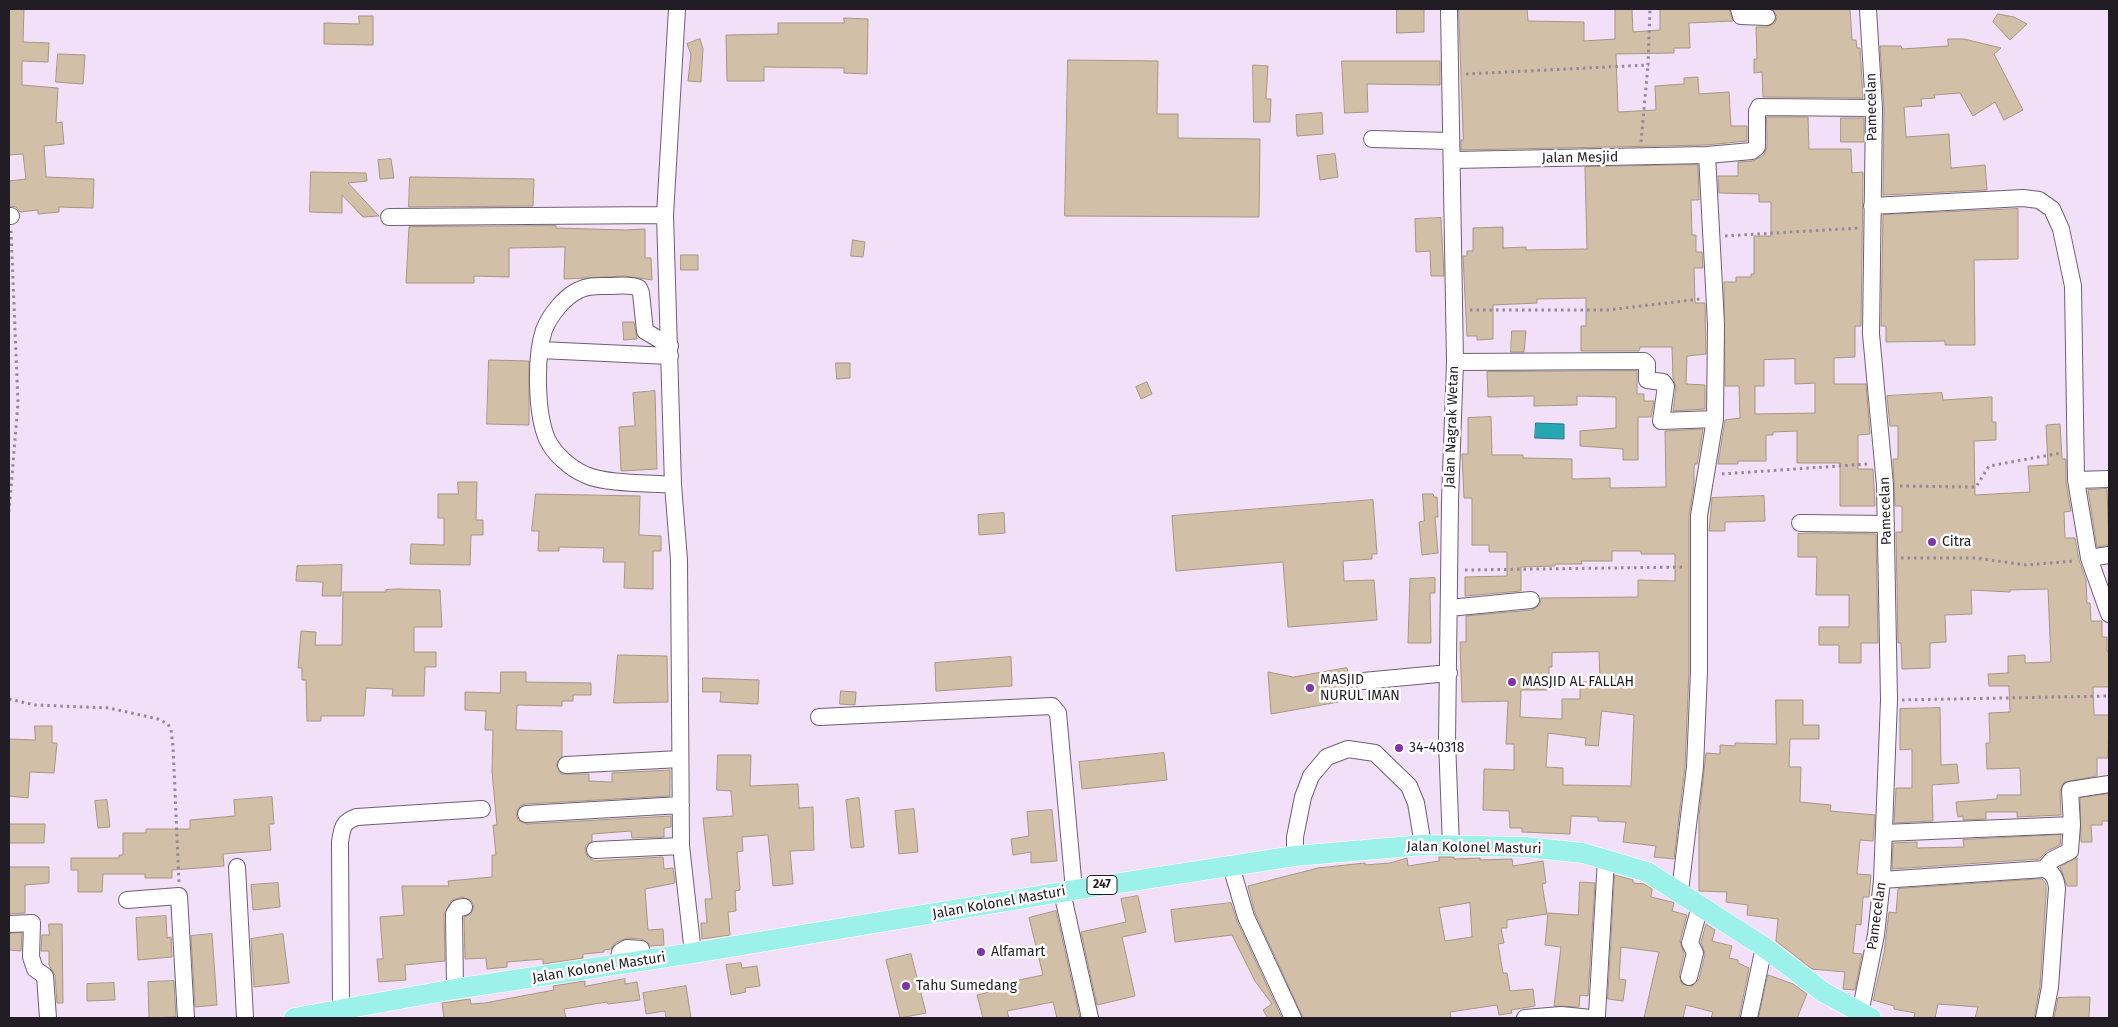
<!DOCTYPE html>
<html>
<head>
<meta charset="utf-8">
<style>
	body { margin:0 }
	#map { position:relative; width:2118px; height:1027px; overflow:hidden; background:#f2e0f8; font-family:"Fira Sans",sans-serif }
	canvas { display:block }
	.frame { position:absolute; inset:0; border:10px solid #221c24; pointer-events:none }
</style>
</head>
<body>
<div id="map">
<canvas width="2118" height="1027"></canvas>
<div class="frame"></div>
</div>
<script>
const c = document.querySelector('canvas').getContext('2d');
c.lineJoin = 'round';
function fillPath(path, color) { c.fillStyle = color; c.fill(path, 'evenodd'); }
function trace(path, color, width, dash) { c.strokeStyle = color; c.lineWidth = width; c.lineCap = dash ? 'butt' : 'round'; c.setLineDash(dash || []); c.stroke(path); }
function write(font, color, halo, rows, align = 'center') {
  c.font = font + ' "Fira Sans",sans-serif'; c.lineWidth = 5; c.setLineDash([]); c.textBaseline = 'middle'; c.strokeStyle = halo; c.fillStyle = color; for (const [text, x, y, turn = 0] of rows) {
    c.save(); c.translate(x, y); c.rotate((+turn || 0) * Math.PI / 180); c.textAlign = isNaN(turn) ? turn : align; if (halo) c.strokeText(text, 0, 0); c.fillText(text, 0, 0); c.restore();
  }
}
const water = new Path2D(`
	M1536 423 1564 424V439L1535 438Z`);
const building = new Path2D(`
	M9 9H24L23 42 49 43 48 62 22 61V85L58 88 56 123 62 122 64 144 44 146 46 177 94 179 93 208 59 207V212L38 214V210L20 212 16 207 9 206V181L26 179 23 154 9 155Z
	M1397 9H1424V32L1397 33Z
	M1459 9H1527L1528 21 1584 22V41L1615 39V9H1632L1633 32 1660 30V9H1729L1733 21 1689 23 1690 48H1674V53L1616 54 1618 112 1656 110 1655 86 1684 84V78L1698 77 1699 94 1729 92 1731 126H1747V141L1706 145 1461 150V140H1463Z
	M1773 9H1850L1852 40H1856L1857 48H1860L1863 98 1763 97 1762 72 1754 73V59H1757L1756 27H1767L1775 23 1777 17Z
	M1998 14 2014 17 2027 24 2010 40 1993 22Z
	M359 16H373V45L324 44V23L359 24Z
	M844 18 868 19 867 74 844 73V68L764 67V81H727L726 35 778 34V23H844Z
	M700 39 703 49 701 82 688 81 691 54 687 44Z
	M1948 39H1964L2001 48 1994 54 2023 110 2004 120 1995 102 1973 116 1960 93 1934 95 1935 98 1921 99 1922 106 1904 107 1906 137 1949 134 1951 168 1985 165 1987 190 1883 195 1884 108 1880 46H1901L1902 49 1948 46Z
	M58 54 85 55 83 84 56 82Z
	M1068 60 1158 61 1157 114H1178V138L1260 139 1259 217 1065 216Z
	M1342 61H1440V85L1367 84 1368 112 1345 113Z
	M1253 65 1268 66 1266 99H1271L1270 122H1254Z
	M1322 113 1323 134 1297 136 1296 115Z
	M1767 117H1808L1809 149H1851L1852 173 1863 172 1861 326H1855V357L1834 358V384H1866L1870 434 1858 435V469H1873L1875 506H1840V463H1797V431L1773 432V435H1766V461H1738V464H1718L1725 420 1740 418 1739 386H1725L1724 282H1736V277H1751V274H1754V236H1771V202H1759V194L1719 193 1718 176H1738V162L1753 161 1764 155 1767 147ZM1795 359V384L1815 383V413L1755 414V386H1764V360Z
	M1841 118H1864V142H1841Z
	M1335 154 1338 177 1320 180 1317 156Z
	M391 159 394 178 380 179 378 160Z
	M1698 165 1699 200H1691L1692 235H1696V252H1702L1703 268H1694L1695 303H1705L1706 354 1687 356 1686 384 1705 385V409L1673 411 1676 387 1673 378 1672 347H1640L1639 351H1581V326H1586V298L1537 299V303L1493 305V339L1477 340V336H1467L1463 256H1467V251H1473V228L1503 227V248L1526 247V250L1587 249 1585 167Z
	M311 172 366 173 367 181 348 183 379 216 363 217 342 195V213L310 212Z
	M410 177 534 179 533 206 409 207Z
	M2018 209V259L1974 260 1975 345H1945V341L1886 342V326H1881L1883 215Z
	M1441 218 1444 276H1431L1430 251 1416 252 1415 219Z
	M556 226V228L625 230 645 229V258H651L652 280 625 276 564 279 565 247 509 248V277L474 276V283H406L409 227Z
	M853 240 865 242 863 257 851 256Z
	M681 255H698V270H681Z
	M623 322H634L637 339 624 340Z
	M1512 331H1526L1524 352H1511Z
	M489 360 529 361V425L487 424Z
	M836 363H850V378L837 379Z
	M1637 371V394H1644V401H1654L1651 417H1638V460H1623V449L1580 446V431L1616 428V397L1577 396V405L1534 406V396L1488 397 1487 372Z
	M1147 382 1152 394 1141 399 1136 387Z
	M655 391 657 469 621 471 619 427 635 426 633 393Z
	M1942 393 1943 400 1992 397V422H1996V440L1974 441 1975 495 2030 492 2028 466 2048 465 2046 425 2060 424 2062 459H2066V482L2071 511 2064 512 2065 538H2075L2079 560 2086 580 2087 603H2090L2091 621H2102V637H2107V651H2109V687H2093L2094 715H2109L2108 758H2097V776L2064 782 2060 791 2061 815 2017 817V812H1986V819L1963 820V816L1958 817 1957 812 1956 802 1997 799V795H2021L2020 768 1987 769 1986 743H1990L1989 713 2010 712 2009 686H1989L1988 674 2008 673V656L2025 655V663L2051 662 2048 589 2010 590V592L1971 590 1972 614 1945 615 1946 642 1930 643V668L1902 669 1901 643H1898L1896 532H1902V506H1895L1893 459H1898V426H1890L1887 396Z
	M1491 417 1492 455H1523V458L1572 459V479L1610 478V488L1666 487 1665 431 1703 429 1697 464H1695L1694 467V485L1689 516V671L1685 766 1674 859 1654 857 1656 846 1623 842 1626 822 1598 821V817L1571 816 1570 834 1522 832V828H1510L1509 811 1483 810 1484 769 1514 770V744H1506L1508 701 1462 702 1460 642H1466V616L1532 610 1540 605 1541 598 1638 597V580L1675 581V554H1641V551H1612V561H1581L1582 564H1555V566L1521 567V591L1465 596V577L1507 576V552H1489V545H1472V498H1464L1462 454H1468V418ZM1599 652 1600 682H1580V699H1562V719L1520 717 1521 690H1549V667H1552V653ZM1602 711 1634 715 1631 786 1563 785V768L1546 767 1548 733 1586 738 1585 745 1598 746Z
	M458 482H477L476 520H483V535H471L470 565 410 564 411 544 444 545V518H438V494H458Z
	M2107 489 2109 545 2097 547 2088 490Z
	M536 494 640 496 639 535 661 536V551H653V589L624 588 625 562H603L604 548 559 547V551H538L539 531H532Z
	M1423 494H1433L1434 497H1437L1438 517H1435L1438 553 1422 555 1419 522 1424 521Z
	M1764 496 1765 521 1725 522V531H1709L1712 498Z
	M1373 500 1377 554H1372V559L1343 561 1344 581 1374 580 1377 620 1288 627 1283 562 1176 571 1172 516Z
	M1004 513 1005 533 979 535 978 515Z
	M1812 533 1876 534 1878 643H1861V663H1839V645H1819V627H1849V595H1816L1817 557H1798V534Z
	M342 565 341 596H322L323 582 296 581 297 566Z
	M1435 578V593H1430L1431 643H1408L1410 579Z
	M398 589 440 590 442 627H414V652H436V667H425L424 696H392L393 689 366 688 364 716H321V721H307L306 680H302V668H298L301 631 316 632 315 645H342L343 592H386V590Z
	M618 655 667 656 668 702 614 703Z
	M1011 657 1012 686 936 691 935 663Z
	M1347 668 1355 699 1271 714 1268 672 1293 677Z
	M501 672H526V682L591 683V695H573V701H562V706L517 705 516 730 562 731V756L556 765 561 774H589V781L612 782V773L670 770V796L525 804 520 806 516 814 518 820 527 824 671 816V827L664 828V837L632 838 631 831 592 834V841L586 845 585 850 587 856 594 861 663 857 664 869 673 868 675 883 645 889 648 930 663 929 664 945 650 946 642 939 627 938 615 943 611 949 604 950V952L583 954V958L543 964V959L507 962V967L487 969 486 958 465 959 464 917 471 914 474 906 471 900 462 897 452 900 444 914 445 961 405 965 406 980 379 982 377 959H383L380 917 404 915 402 886H449L448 881 492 877V855H496L493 825H497L492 772 493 730H485L486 711 465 710V692L500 693Z
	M703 678 759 680 758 704 720 702 721 692H703Z
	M841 691 856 692 855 705 840 704Z
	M1776 700H1803V725H1819V739H1790L1789 767H1801L1800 802 1831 805 1830 811 1875 815 1873 841 1860 840 1857 874 1871 875 1869 897H1863L1861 925 1856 924 1853 953 1862 954 1855 990 1843 989 1845 972 1812 969 1776 941 1778 919 1747 915 1748 905 1726 902 1727 892 1699 891V817L1706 753 1720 754V745L1735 746V743L1776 744Z
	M1940 708 1941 765 1957 764 1959 783 1932 785 1933 821 1894 823 1896 788H1912V749L1900 750V709Z
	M35 726H52V743H57L54 773 30 772 28 798 9 796V739L35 740Z
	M1164 753 1167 780 1082 789 1079 762Z
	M718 755H751L750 786 798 784 799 808 813 807 814 850 790 851 793 884 773 886 768 835 742 837 743 851 737 852 740 890 735 891 736 911 728 912 730 935 702 939 701 923H707L705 899H712L703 818 733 816 731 791 717 790Z
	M2109 794V821H2102V825H2091L2092 842H2081L2080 798Z
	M272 797 274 824H269L271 850 223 854 224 866 172 870V878H145V874H103L102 892H78V870H71V858H119V855H123V833H146V829H190V820L235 816 234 800Z
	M859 798 864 847 851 848 846 800Z
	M107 800 110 827 98 828 95 801Z
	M914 809 918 852 899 854 895 811Z
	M1052 810 1057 861 1031 863V852L1013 855 1011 839 1029 836 1027 812Z
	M9 824H45L44 843H9Z
	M2061 835 2060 845 2047 851 2039 859 1892 869 1893 843 1917 842V848L1964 847 1963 840Z
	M1439 857H1454V859L1480 858V860L1512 859 1513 866 1543 861 1546 883 1542 884 1547 914 1507 920V928H1501L1504 943 1498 944 1503 973H1507L1510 991 1533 989 1535 1006 1511 1010 1512 1013 1499 1015 1497 1005 1450 1012 1451 1018H1303L1255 913 1248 886 1318 868 1365 863V865L1390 863 1407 858 1408 866 1439 861ZM1470 903 1472 937 1445 941 1439 908Z
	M2077 858V886H2067L2060 867Z
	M9 867H49V883L25 885V913L9 914Z
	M1615 875 1633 880V883L1644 884 1652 889 1651 897 1672 902 1674 903 1672 911 1687 915 1680 941 1684 954 1679 975 1682 984 1692 986 1699 979 1705 955 1701 942 1706 924 1715 930 1712 941 1732 946 1729 958 1738 960V963L1749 968 1739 1018H1711L1713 1012 1686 1005 1683 1018H1644L1659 952 1621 947 1619 979 1626 980 1623 1001 1608 999Z
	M2042 879 2046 884V895L2040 986 2034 1018H1975L1978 1007 1938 1004 1935 1018H1914L1915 1013 1894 1009V1006L1873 1000 1884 953 1889 912 1896 913 1898 889Z
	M1580 882 1595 883 1588 996 1580 995 1579 1007 1554 1006 1561 947 1545 945 1548 913 1578 915Z
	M278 883 280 907 253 910 251 885Z
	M1138 896 1146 932 1122 937 1135 996 1097 1005 1081 932 1126 922 1121 899Z
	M1231 903 1237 921 1282 1018H1268L1263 1010 1272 1004 1255 981 1232 935 1175 942 1171 910Z
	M1056 911 1080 1018H1057L1053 1002 1007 1011 1009 1018H983L977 995 1015 986 1014 981 1043 975 1029 918Z
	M166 916 167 938 171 937 172 957 138 960 136 918Z
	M49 924H62L63 1003H57L55 975 49 965V951H41L42 935H49Z
	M22 933 21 951 9 950V934Z
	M212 934 217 1005 195 1007 191 936Z
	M283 934 289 983 254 987 251 939Z
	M911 954 926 1013 900 1018 886 960Z
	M741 963 742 968 757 966 760 986 745 988 746 992 731 995 726 965Z
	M1768 975 1793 984 1807 994 1797 1018H1759Z
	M625 979V984L637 982 640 1000 608 1004 607 1002 564 1009 566 1018H444L442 1003 470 999 471 1004 485 1003 554 990 553 986 585 981V986Z
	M174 981 176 1017 149 1018 148 982Z
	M114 983 115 1000 87 1001V984Z
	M686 986 691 1018H666L665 1011 646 1014 643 993Z
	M2075 997H2090L2089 1018H2054L2058 998Z`);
const path = new Path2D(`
	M1466 74 1648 65 1650 9
	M1641 142 1648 65
	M1725 236 1859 228
	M1470 310H1608L1700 299
	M1722 474 1868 464
	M1900 486 1976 487 1989 466 2061 453
	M9 512 18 403 11 231
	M1901 558H1976L2026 565 2074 561
	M1465 570 1684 567
	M9 699 35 705 109 708 158 719 168 724 171 730 173 746 179 883
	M1902 700 2109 696`);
const minor = new Path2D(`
	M677 9 665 215 673 485 679 560 681 846 693 953
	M1449 9 1455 362 1450 501 1447 741 1451 846
	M1739 9 1741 16 1767 17
	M1372 139 1451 141
	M1453 160 1707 155 1752 151 1757 147V111L1759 107 1874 108
	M1872 206 2023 198 2039 200 2052 209 2061 229 2073 286 2076 480 2089 558 2109 614
	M9 216H11
	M389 217 665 215
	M670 346 645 331 641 293 639 288C630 284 619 286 609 286 598 286 588 285 579 290 564 297 550 315 544 330 535 357 536 413 547 439 554 454 571 469 586 475 605 484 650 483 673 485
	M540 350 670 356
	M1455 362 1644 361 1647 364V380L1663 382 1666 386 1661 421 1715 419
	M2076 480 2109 479
	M1800 523 1886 524
	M2089 558 2109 555
	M1449 608 1531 600
	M1363 681 1449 673
	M819 717 1052 706 1058 713 1074 890
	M566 765 680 759
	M526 814 681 805
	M2072 825 2070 790 2109 784
	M1884 833 2072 825 2070 851 2052 860 2044 869
	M595 850 681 846
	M1295 856V837L1303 797 1311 776 1327 757 1348 749 1375 753 1409 786 1416 803 1423 845
	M1231 866 1246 917 1293 1018
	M237 867 245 1018
	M1882 880 2044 869C2053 872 2056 878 2057 888L2050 987 2044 1018
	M1680 891 1695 767 1699 671V516L1715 419 1716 324 1707 155
	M1062 892 1090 1018
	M127 900 179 896 186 1018
	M9 924 32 923 31 957 35 969 45 976 48 1018
	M618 965 620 952 627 948 641 949 645 961
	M1689 977 1695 953 1690 943 1700 906
	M455 989 454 914 458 908 464 907
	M341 1010 340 842C342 828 343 821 357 817L482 809
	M1860 1013 1876 935 1882 880 1889 700 1885 485 1871 334 1874 108 1868 9
	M1525 1018 1561 1015 1591 1018
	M1594 1018 1597 1015 1606 859
	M1749 1018 1764 947`);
const major = new Path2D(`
	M294 1018 455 989 693 953 1074 890 1295 856 1423 845 1526 847 1583 853 1647 872 1764 947 1823 992 1871 1018`);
const markers = [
	[1932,542,5,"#8134a5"],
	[1512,682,5,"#8134a5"],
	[1310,688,5,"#8134a5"],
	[1399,748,5,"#8134a5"],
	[981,952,5,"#8134a5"],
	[906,986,5,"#8134a5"]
];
const shields = [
	[1102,885,30]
];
const shieldNames = [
	["247",1102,885]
];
const streetNames = [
	["Pamecelan",1872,107,-91],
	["Jalan Mesjid",1580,158,-1],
	["Jalan Nagrak Wetan",1452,427,-88],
	["Pamecelan",1886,511,-92],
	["Jalan Kolonel Masturi",1474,848,1],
	["Jalan Kolonel Masturi",999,903,-10],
	["Pamecelan",1877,916,-82],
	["Jalan Kolonel Masturi",599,968,-9]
];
const poiNames = [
	["Citra",1942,542],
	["MASJID",1320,680],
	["NURUL IMAN",1320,696],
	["MASJID AL FALLAH",1522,682],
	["34-40318",1409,748],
	["Alfamart",991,952],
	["Tahu Sumedang",916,986]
];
fillPath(water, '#27a7b4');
trace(water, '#267d89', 1);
fillPath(building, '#d1bfa8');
trace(building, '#a79680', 1);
trace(minor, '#6e5f73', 18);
trace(major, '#fff', 21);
trace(path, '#958899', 3, [2.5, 4]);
trace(minor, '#fff', 16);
trace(major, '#9cf2eb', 20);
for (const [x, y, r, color] of markers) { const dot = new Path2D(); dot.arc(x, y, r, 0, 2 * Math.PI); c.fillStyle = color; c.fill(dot); trace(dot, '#fff', 2); }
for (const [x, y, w] of shields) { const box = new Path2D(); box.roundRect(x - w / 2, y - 9.5, w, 19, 4); c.fillStyle = '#fff'; c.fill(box); trace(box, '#221c24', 1); }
write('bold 12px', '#221c24', null, shieldNames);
write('14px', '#221c24', '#fff', streetNames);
write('14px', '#221c24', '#fff', poiNames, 'left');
</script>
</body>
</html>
